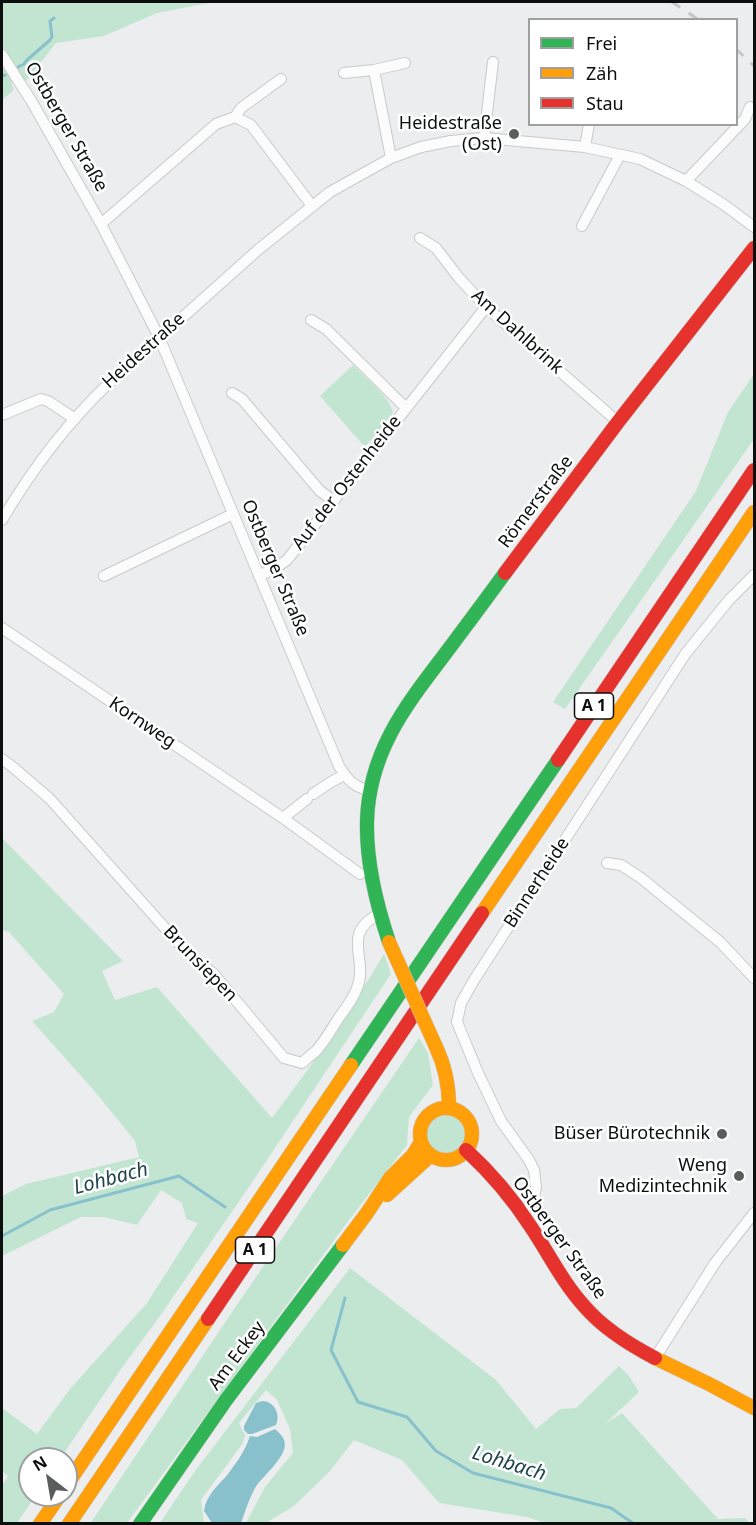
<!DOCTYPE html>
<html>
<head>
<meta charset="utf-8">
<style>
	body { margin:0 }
	#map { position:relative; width:756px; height:1525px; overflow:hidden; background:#ecedee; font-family:"Noto Sans",sans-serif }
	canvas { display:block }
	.frame { position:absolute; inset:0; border:3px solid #0d0e0e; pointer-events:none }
	.legend { position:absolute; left:528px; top:18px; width:210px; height:108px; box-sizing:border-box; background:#fff; border:2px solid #9e9f9f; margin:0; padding:8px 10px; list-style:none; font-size:18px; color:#0d0e0e }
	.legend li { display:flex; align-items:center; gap:12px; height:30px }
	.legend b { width:30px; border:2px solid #9e9f9f }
	.north { position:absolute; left:18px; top:1447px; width:60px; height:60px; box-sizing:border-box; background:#fff; border:2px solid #9e9f9f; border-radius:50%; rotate:329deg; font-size:16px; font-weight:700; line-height:24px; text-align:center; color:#0d0e0e }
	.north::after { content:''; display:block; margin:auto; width:21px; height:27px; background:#5b5c5c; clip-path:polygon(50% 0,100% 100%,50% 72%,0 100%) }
</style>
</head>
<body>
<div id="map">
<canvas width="756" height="1525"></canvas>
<div class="frame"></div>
<ul class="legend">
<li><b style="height:8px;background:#30b455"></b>Frei</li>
<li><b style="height:8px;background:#ff9f0a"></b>Zäh</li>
<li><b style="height:8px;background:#e5322d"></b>Stau</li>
</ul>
<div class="north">N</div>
</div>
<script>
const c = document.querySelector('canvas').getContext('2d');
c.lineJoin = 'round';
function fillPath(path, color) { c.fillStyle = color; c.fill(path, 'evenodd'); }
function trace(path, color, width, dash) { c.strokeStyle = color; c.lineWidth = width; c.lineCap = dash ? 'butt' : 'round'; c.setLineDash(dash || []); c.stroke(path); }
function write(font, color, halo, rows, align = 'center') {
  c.font = font + ' "Noto Sans",sans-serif'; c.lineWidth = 5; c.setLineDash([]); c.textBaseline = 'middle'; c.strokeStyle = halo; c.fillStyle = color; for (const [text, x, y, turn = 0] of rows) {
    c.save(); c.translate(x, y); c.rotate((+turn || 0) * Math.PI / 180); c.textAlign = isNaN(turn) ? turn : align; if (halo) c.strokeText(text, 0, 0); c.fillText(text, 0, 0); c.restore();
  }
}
const green = new Path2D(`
	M2 2H214L157 13 104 36 56 43 27 80 11 82 14 90 2 100Z
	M353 365C364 377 391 397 393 413L365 447 320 396Z
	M754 374V439L565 709 553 702 696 491 728 412Z
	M2 838 123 961 102 971 115 1000 157 987 272 1118C312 1065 350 1011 384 954L391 974 251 1184 155 1323 121 1369 60 1459H30V1495H36L17 1523H2V1486L8 1476 2 1471V1408L37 1434 70 1389 147 1303 198 1223 186 1219 182 1203 161 1190 137 1225 104 1217H81L2 1256V1196L26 1184 139 1157 135 1141 97 1094 32 1021 54 1012 64 994 9 932 2 930Z
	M419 1038 428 1053 433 1085 409 1117 407 1145 346 1224 127 1523 90 1524 228 1318Z
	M426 1134a20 20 0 1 1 40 0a20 20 0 1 1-40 0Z
	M350 1268 496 1380 536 1429 560 1409 576 1408 619 1366 629 1376 639 1392 606 1423 622 1413 718 1519 745 1518 750 1523H545L527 1517 439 1503 402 1460 354 1440 329 1472 294 1506 266 1523H246L265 1487 293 1453 290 1429 277 1400 266 1390 239 1423 245 1435 243 1443 201 1500 204 1523H160L195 1471Z`);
const water = new Path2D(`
	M262 1401C274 1401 281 1414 276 1425L252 1434H248L244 1430V1426L256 1403Z
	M275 1429C278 1432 282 1435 284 1440 290 1455 263 1475 255 1488 249 1499 245 1512 241 1523H212L204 1511C206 1495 218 1486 228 1474 237 1462 245 1451 250 1436L257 1437Z`);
const stream = new Path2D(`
	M18 67 24 64 27 60 50 40 52 37 50 21 54 18
	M2 76 5 75
	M2 1236 50 1210 179 1176 225 1207
	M345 1298 331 1350 358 1402 407 1417 436 1451 473 1473 611 1508 634 1524`);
const street = new Path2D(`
	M2 55 32 102 101 224 159 337 339 766C348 781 353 786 370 791
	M374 70 405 63
	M344 73 374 70 391 158
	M235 117 241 108 281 79
	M484 138 493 62
	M585 147 589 124
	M686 181 745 119 750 107
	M101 224 216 124 235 117 251 125 312 206
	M582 226 620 155
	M420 238 436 248 459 278 486 307 618 422
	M311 320 326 329 406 408
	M232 393 242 399 320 491 334 501
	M2 415 41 399 48 401 75 419
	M2 520C31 471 67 423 109 383L259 249 330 192 391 158 421 147 451 141 484 138 585 147 640 159 686 181 723 204 754 227
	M104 576 233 514
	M259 576 277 567 287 560 486 307
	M2 628 283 818 360 874
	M2 759 14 768 50 799 189 955 213 973 284 1058 302 1063C306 1059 311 1055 316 1051 325 1041 332 1028 340 1016 346 1008 353 999 357 988 369 959 340 934 379 914
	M313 794 331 782 344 775
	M283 818 307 799
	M607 863 621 865 641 878 720 942 754 978
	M522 1213 533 1203 536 1187 534 1170 529 1160 501 1121 478 1073 457 1022 461 1003 474 980 686 653 729 600 754 575
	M655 1358 715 1263 754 1213`);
const fast = new Path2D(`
	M389 942C376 903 366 863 367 821 369 754 403 709 442 658 463 630 484 602 505 573
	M351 1065 558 760
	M140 1524 226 1400 343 1245`);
const slow = new Path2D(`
	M482 913 754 512
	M436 1047C445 1066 449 1086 449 1107
	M420 1134a26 26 0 1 1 52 0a26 26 0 1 1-52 0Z
	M387 1195 431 1155
	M343 1245 367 1213 390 1178 413 1155 421 1142
	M655 1358 709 1384 754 1408
	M66 1486 351 1065
	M40 1524 60 1495
	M69 1524 208 1319`);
const jam = new Path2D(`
	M505 573 618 422 754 248
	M558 760 754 470
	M466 1150C491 1173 513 1199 531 1227 549 1254 563 1283 585 1307 604 1329 630 1345 655 1358
	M208 1319 482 913`);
const rail = new Path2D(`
	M672 2 699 20
	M736 49 754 66`);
const slowBridge = new Path2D(`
	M389 942 436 1047`);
const markers = [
	[514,134,6,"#5b5c5c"],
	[722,1134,6,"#5b5c5c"],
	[739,1176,6,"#5b5c5c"]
];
const shields = [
	[594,706,39],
	[255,1250,39]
];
const shieldNames = [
	["A 1",594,706],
	["A 1",255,1250]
];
const poiNames = [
	["Heidestraße",502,124],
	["(Ost)",502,145],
	["Büser Bürotechnik",710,1134],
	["Weng",727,1166],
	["Medizintechnik",727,1187]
];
const streetNames = [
	["Ostberger Straße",66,127,60],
	["Am Dahlbrink",517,332,42],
	["Heidestraße",144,351,-42],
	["Auf der Ostenheide",347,483,-52],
	["Römerstraße",536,502,-53],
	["Ostberger Straße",275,568,67],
	["Kornweg",142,723,34],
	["Binnerheide",537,883,-57],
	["Brunsiepen",200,964,46],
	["Ostberger Straße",559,1238,54],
	["Am Eckey",237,1356,-53]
];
const waterNames = [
	["Lohbach",111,1179,-15],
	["Lohbach",509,1464,17]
];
fillPath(green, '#c2e5d2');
fillPath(water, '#88c0cc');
trace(stream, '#88c0cc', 3);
trace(street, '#c8c9ca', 12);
trace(fast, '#c8c9ca', 15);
trace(slow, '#c8c9ca', 15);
trace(jam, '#c8c9ca', 15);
trace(street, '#fcfcfc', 10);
trace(fast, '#30b455', 14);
trace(slow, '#ff9f0a', 14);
trace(jam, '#e5322d', 14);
trace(rail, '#c6c6c7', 3, [10, 10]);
trace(slowBridge, '#c8c9ca', 15, []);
trace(slowBridge, '#ff9f0a', 14);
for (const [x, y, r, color] of markers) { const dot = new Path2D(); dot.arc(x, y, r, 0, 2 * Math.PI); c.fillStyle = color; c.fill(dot); trace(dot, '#fff', 2); }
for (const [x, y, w] of shields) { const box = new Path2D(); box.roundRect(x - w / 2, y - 13, w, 26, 4.5); c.fillStyle = '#fff'; c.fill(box); trace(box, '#0d0e0e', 1.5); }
write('bold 16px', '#0d0e0e', null, shieldNames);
write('18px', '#0d0e0e', '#fff', poiNames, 'right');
write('18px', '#0d0e0e', '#fff', streetNames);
write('italic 20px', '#1e444c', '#fff', waterNames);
</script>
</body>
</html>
